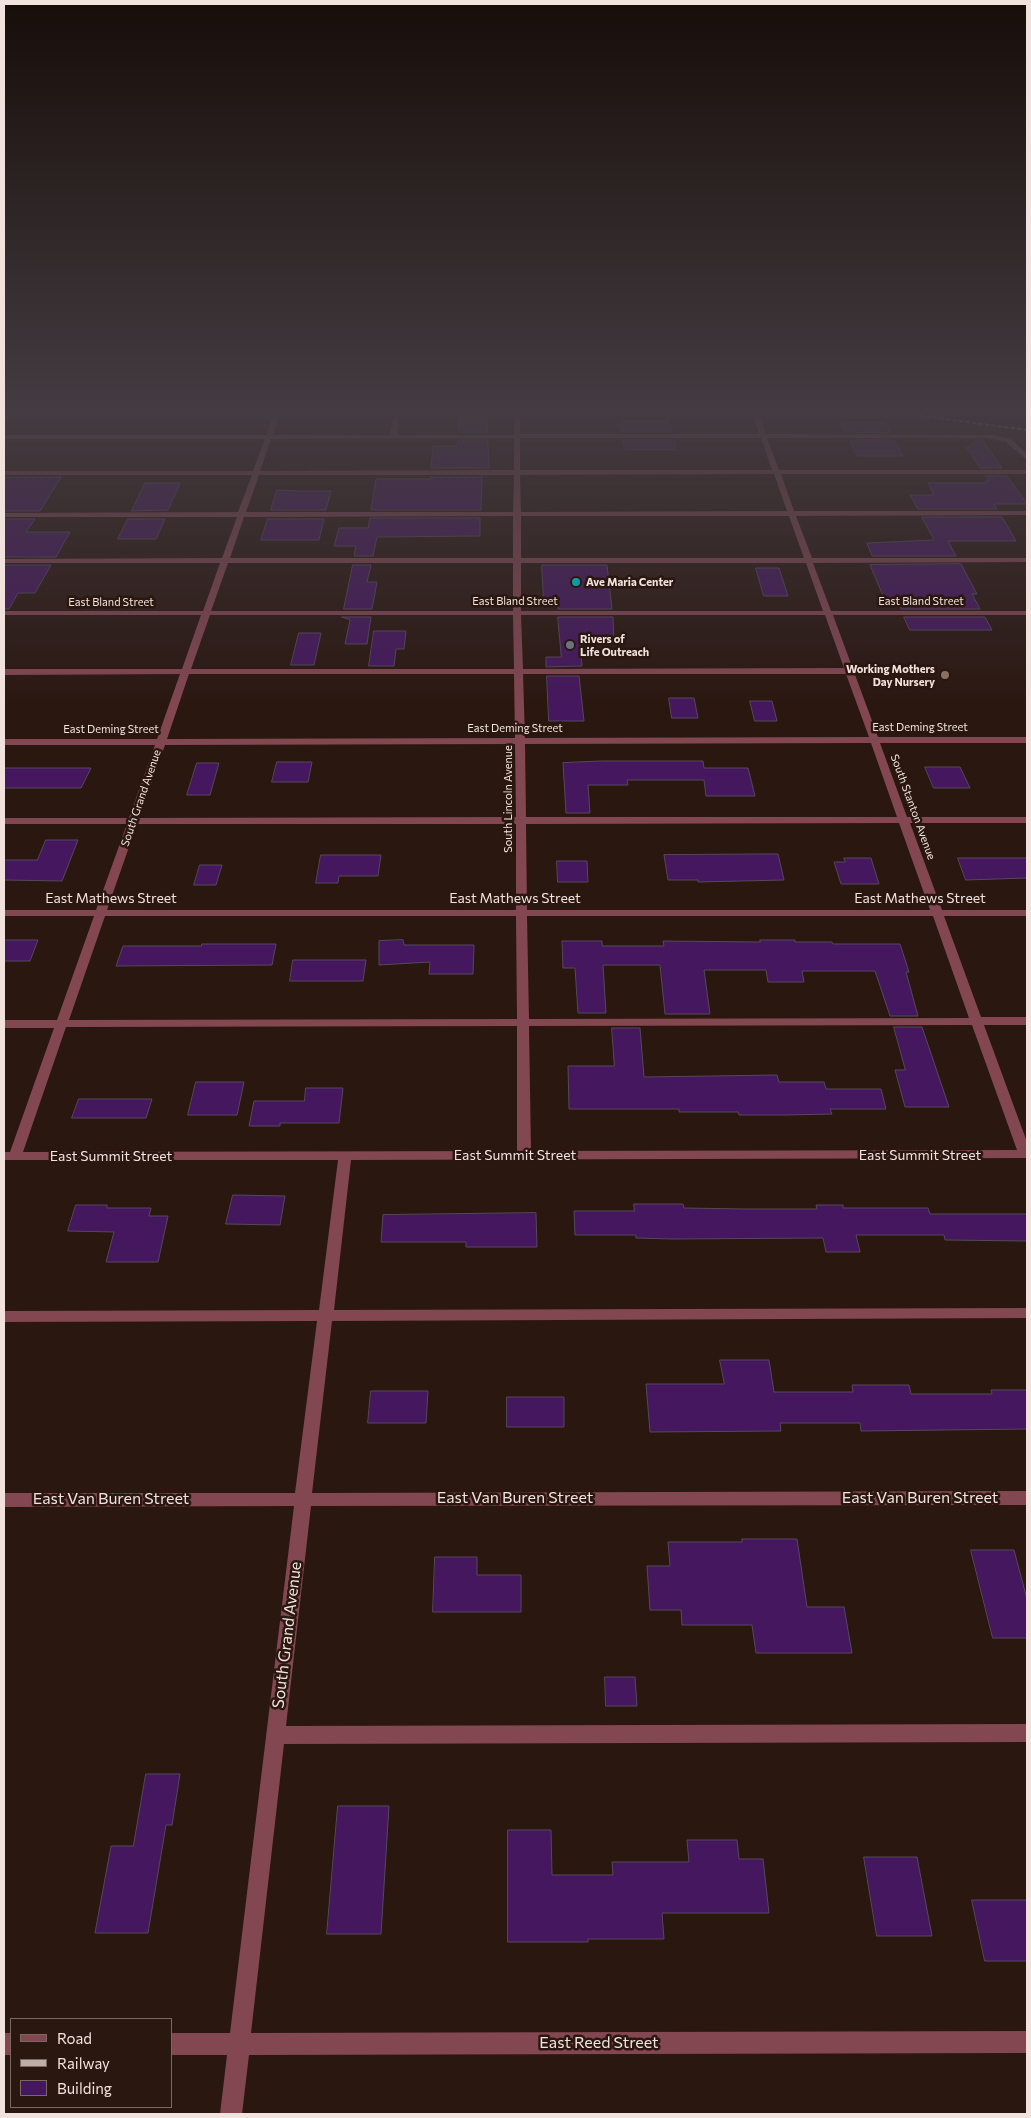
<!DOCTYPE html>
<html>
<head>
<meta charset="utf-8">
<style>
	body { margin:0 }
	#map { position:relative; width:1031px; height:2118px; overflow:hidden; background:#2a1710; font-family:Commissioner,sans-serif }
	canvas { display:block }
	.frame { position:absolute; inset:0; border:5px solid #f1e2dd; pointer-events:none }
	.legend { position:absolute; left:10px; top:2018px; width:162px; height:90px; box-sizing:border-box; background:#2a1710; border:1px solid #7a6862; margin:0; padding:6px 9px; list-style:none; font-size:15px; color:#f1e2dd }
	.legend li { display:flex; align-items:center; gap:10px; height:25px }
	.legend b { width:25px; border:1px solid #7a6862 }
</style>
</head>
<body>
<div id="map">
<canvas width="1031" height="2118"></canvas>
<div class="frame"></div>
<ul class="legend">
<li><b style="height:6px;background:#834752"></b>Road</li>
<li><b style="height:6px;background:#beaea9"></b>Railway</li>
<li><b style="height:14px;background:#45175e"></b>Building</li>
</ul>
</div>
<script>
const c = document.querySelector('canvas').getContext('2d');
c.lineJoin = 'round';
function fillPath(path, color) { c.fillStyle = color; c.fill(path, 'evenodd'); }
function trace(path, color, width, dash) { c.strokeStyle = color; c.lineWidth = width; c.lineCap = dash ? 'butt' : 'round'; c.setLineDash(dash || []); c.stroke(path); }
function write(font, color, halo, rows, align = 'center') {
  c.font = font + ' Commissioner,sans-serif'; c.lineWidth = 5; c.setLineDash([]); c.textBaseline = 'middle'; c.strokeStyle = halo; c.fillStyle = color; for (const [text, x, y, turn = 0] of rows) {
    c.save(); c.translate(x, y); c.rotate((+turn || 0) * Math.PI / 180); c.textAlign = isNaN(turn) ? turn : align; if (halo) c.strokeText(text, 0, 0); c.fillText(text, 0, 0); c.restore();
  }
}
const building = new Path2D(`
	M460 417H488V433H458Z
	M619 421H669L672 432H622Z
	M841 422H885L891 433 846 432Z
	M458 440H488L489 468H431L433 446H457Z
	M623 440H674L676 450H625Z
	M850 440H894L903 456H857Z
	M978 440H982L1002 468H980L967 448Z
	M986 476H1007L1027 504H994L997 509H918L910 495H934L928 483H986L985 481H989Z
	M4 477H61L40 511H4Z
	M431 477H482L481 510H371L376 479H431Z
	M145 483H180L168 510 132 511Z
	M277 490 298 491H331L326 510H271Z
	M922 517H1002L1016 541H948L956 556H872L867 543 934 540Z
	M370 518H480V536L377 537 373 556H354L356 546H334L339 528H368Z
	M4 519H35L26 532H70L56 557H4Z
	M128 519H165L156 539H118Z
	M268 519H324L319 540H261Z
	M961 564 977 594H972L980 609H901L896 598H884L870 565Z
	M4 565H51L35 593H18L9 609H4Z
	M353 565H371L367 582H377L372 609H344Z
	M542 565H607L612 609H558L557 601H544Z
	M756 568H779L788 596H764Z
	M342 617H371L367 644H345L350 620Z
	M558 617H613L614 642 580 641 582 666 546 667V657H561Z
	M904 617H985L992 630H910Z
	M374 631H406L404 649H396L394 666H369Z
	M299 633H321L314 665H291Z
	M547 676H579L584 721H549Z
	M669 698H694L698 718H672Z
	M750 701H772L777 721H755Z
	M601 761H703L704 768H748L755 796H706L704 780H627L628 785H588L590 813H566L563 763Z
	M277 762H312L308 782H272Z
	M197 763H219L210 795H187Z
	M925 767H960L970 788H934Z
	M4 768H91L81 788H4Z
	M46 840H78L62 881 4 880V860H37Z
	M755 854H778L784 880 698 882V880H668L664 855Z
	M321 855H381L378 876H339L338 883H316Z
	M844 858H871L879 884H841L834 862H845Z
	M958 858H1027V878L966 880Z
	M557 861H587L588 882H558Z
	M200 865H222L216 885H194Z
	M4 940H38L30 961H4Z
	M403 940 404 945H474L473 974H429L430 962 379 965V941Z
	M760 940H795V942H832L833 944H900L909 972H906L918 1016H890L875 971H802L804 982H768L766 970H704L710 1014H665L660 965H603L606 1013H578L575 968H563L562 941H602V946H664L663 941 760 942Z
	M202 944H276L272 965 116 966 123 946H201Z
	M293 960H366L363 981H290Z
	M894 1027H922L949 1107H905L895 1070H905Z
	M612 1028H640L644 1077 777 1075 779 1082H824L826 1089H881L886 1109H830L832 1114 785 1115H739L738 1112H679V1109H569L568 1066H614Z
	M196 1082H244L237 1115H188Z
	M306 1088H343L339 1123H280V1126H249L254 1101H304Z
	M79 1099H152L146 1118H72Z
	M233 1195 285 1196 280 1225 226 1224Z
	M634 1204H683L684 1208 745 1209H817L816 1205H843V1208H928L930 1214H1027V1241L945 1240 944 1235H856L860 1252H826L823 1238 673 1239 636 1238V1235H575L574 1211H634Z
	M76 1205H107V1208H151L149 1216H168L158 1262H106L114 1232 68 1231Z
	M536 1213 537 1247H466V1242H381L383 1215Z
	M720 1360H769L774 1392H853L852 1385H909L911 1394H992L991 1390H1027V1429L861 1431 860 1423H780L781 1431 650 1432 646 1384H724Z
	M371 1391H428L426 1423H368Z
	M507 1397H564V1427H507Z
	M742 1539H797L807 1607H844L852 1653H756L752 1625H682L681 1610H650L647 1566H670L668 1542H742Z
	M971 1550H1014L1027 1599V1638H993Z
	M435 1557H477V1575H521V1612H433Z
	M605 1677H635L637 1706H606Z
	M146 1774H180L172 1825H166L148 1933H95L111 1846H133Z
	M338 1806H389L381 1934H327Z
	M508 1830H551L552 1875H613L612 1862H689L687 1840H737L739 1859H763L769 1913H662L664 1939H588V1942H508Z
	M864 1857H917L932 1936H877Z
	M972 1900H1027V1961H985Z`);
const minor = new Path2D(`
	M7 413H13L4 423V417Z
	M274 413H280L273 435H390L394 413H400L397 435H514V413H520V434H759L752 413H758L766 434 995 435 1011 439 1027 454V460L1006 442 987 438H767L779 470H1027V474H781L794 511H1027V515L796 516 812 558H1027V562L813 563 831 611H1027V615H833L878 737H1027V743H880L907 817H1027V823H910L942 910H1027V916H944L981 1017H1027V1025H984L1027 1142V1158L351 1160 334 1310 1027 1308V1318L332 1321 312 1493 1027 1491V1505L311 1506 286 1726 1027 1724V1742L284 1744 251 2033 1027 2031V2053L249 2055 242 2114H220L227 2055H171V2033H230L294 1506 4 1507V1493H295L317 1321 4 1322V1311L319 1310 338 1160H4V1152H10L54 1028H4V1020H57L94 916H4V910H96L127 824H4V818H129L155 745H4V739H157L180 674 4 675V669H182L201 615H4V611H203L220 563H4V559L222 558 237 517H4V513L238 512 252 475H4V471H253L265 439H4V435H266ZM514 438V470L260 471 271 439ZM520 438H761L772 470H520ZM774 474 787 511 521 512 520 475ZM259 475H514L513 512H246ZM513 516V558H230L244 517ZM521 516H789L804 558H521ZM228 563H513V611H211ZM521 563H806L823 611H521ZM210 615H513L514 669H191ZM521 615H825L844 668 523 669ZM189 674H514L515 738 167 739ZM523 674H846L869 737 525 738ZM871 743 897 817H526L525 744ZM515 744 516 817 139 818 165 745ZM899 823 930 910H527L526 824ZM137 824H516V910H107ZM105 916H516L517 1019 69 1020ZM527 916H933L969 1018 529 1019ZM972 1025 1017 1150 531 1151 529 1026ZM517 1026V1151L23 1152 66 1027Z
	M991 413H997L998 415 993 416Z
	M4 2033H11V2055H4Z`);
const rail = new Path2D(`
	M901 413 1027 430`);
const markers = [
	[576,582,5,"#0f9aa8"],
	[570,645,5,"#6b7280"],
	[945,675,5,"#8d6e63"]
];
const farPoinames = [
	["Ave Maria Center",586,582],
	["Rivers of",580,639],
	["Life Outreach",580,652],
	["Working Mothers",935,669,"right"],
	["Day Nursery",935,682,"right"]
];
const farStreetnames = [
	["East Bland Street",515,601],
	["East Bland Street",921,601],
	["East Bland Street",111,602],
	["East Deming Street",920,727],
	["East Deming Street",515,728],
	["East Deming Street",111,729],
	["South Grand Avenue",141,798,-71],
	["South Lincoln Avenue",508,799,-90],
	["South Stanton Avenue",913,807,70]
];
const streetNames = [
	["East Mathews Street",111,898],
	["East Mathews Street",515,898],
	["East Mathews Street",920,898],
	["East Summit Street",515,1155],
	["East Summit Street",920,1155],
	["East Summit Street",111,1156]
];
const nearStreetnames = [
	["East Van Buren Street",515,1498],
	["East Van Buren Street",920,1498],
	["East Van Buren Street",111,1499],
	["South Grand Avenue",287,1635,-83],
	["East Reed Street",599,2043]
];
fillPath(building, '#45175e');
trace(building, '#54495c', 1);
fillPath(minor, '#834752');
trace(rail, '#beaea9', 2, [4.5, 2]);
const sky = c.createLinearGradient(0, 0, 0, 710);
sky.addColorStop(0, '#170d09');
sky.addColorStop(0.58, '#443c42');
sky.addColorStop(1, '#443c4200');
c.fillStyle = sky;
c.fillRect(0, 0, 1031, 710);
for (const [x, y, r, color] of markers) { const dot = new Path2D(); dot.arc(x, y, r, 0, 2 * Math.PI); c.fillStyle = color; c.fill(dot); trace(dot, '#2a1710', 2); }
write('bold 11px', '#f1e2dd', '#2a1710', farPoinames, 'left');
write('11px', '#f1e2dd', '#2a1710', farStreetnames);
write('14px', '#f1e2dd', '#2a1710', streetNames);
write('16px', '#f1e2dd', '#2a1710', nearStreetnames);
</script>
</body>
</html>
